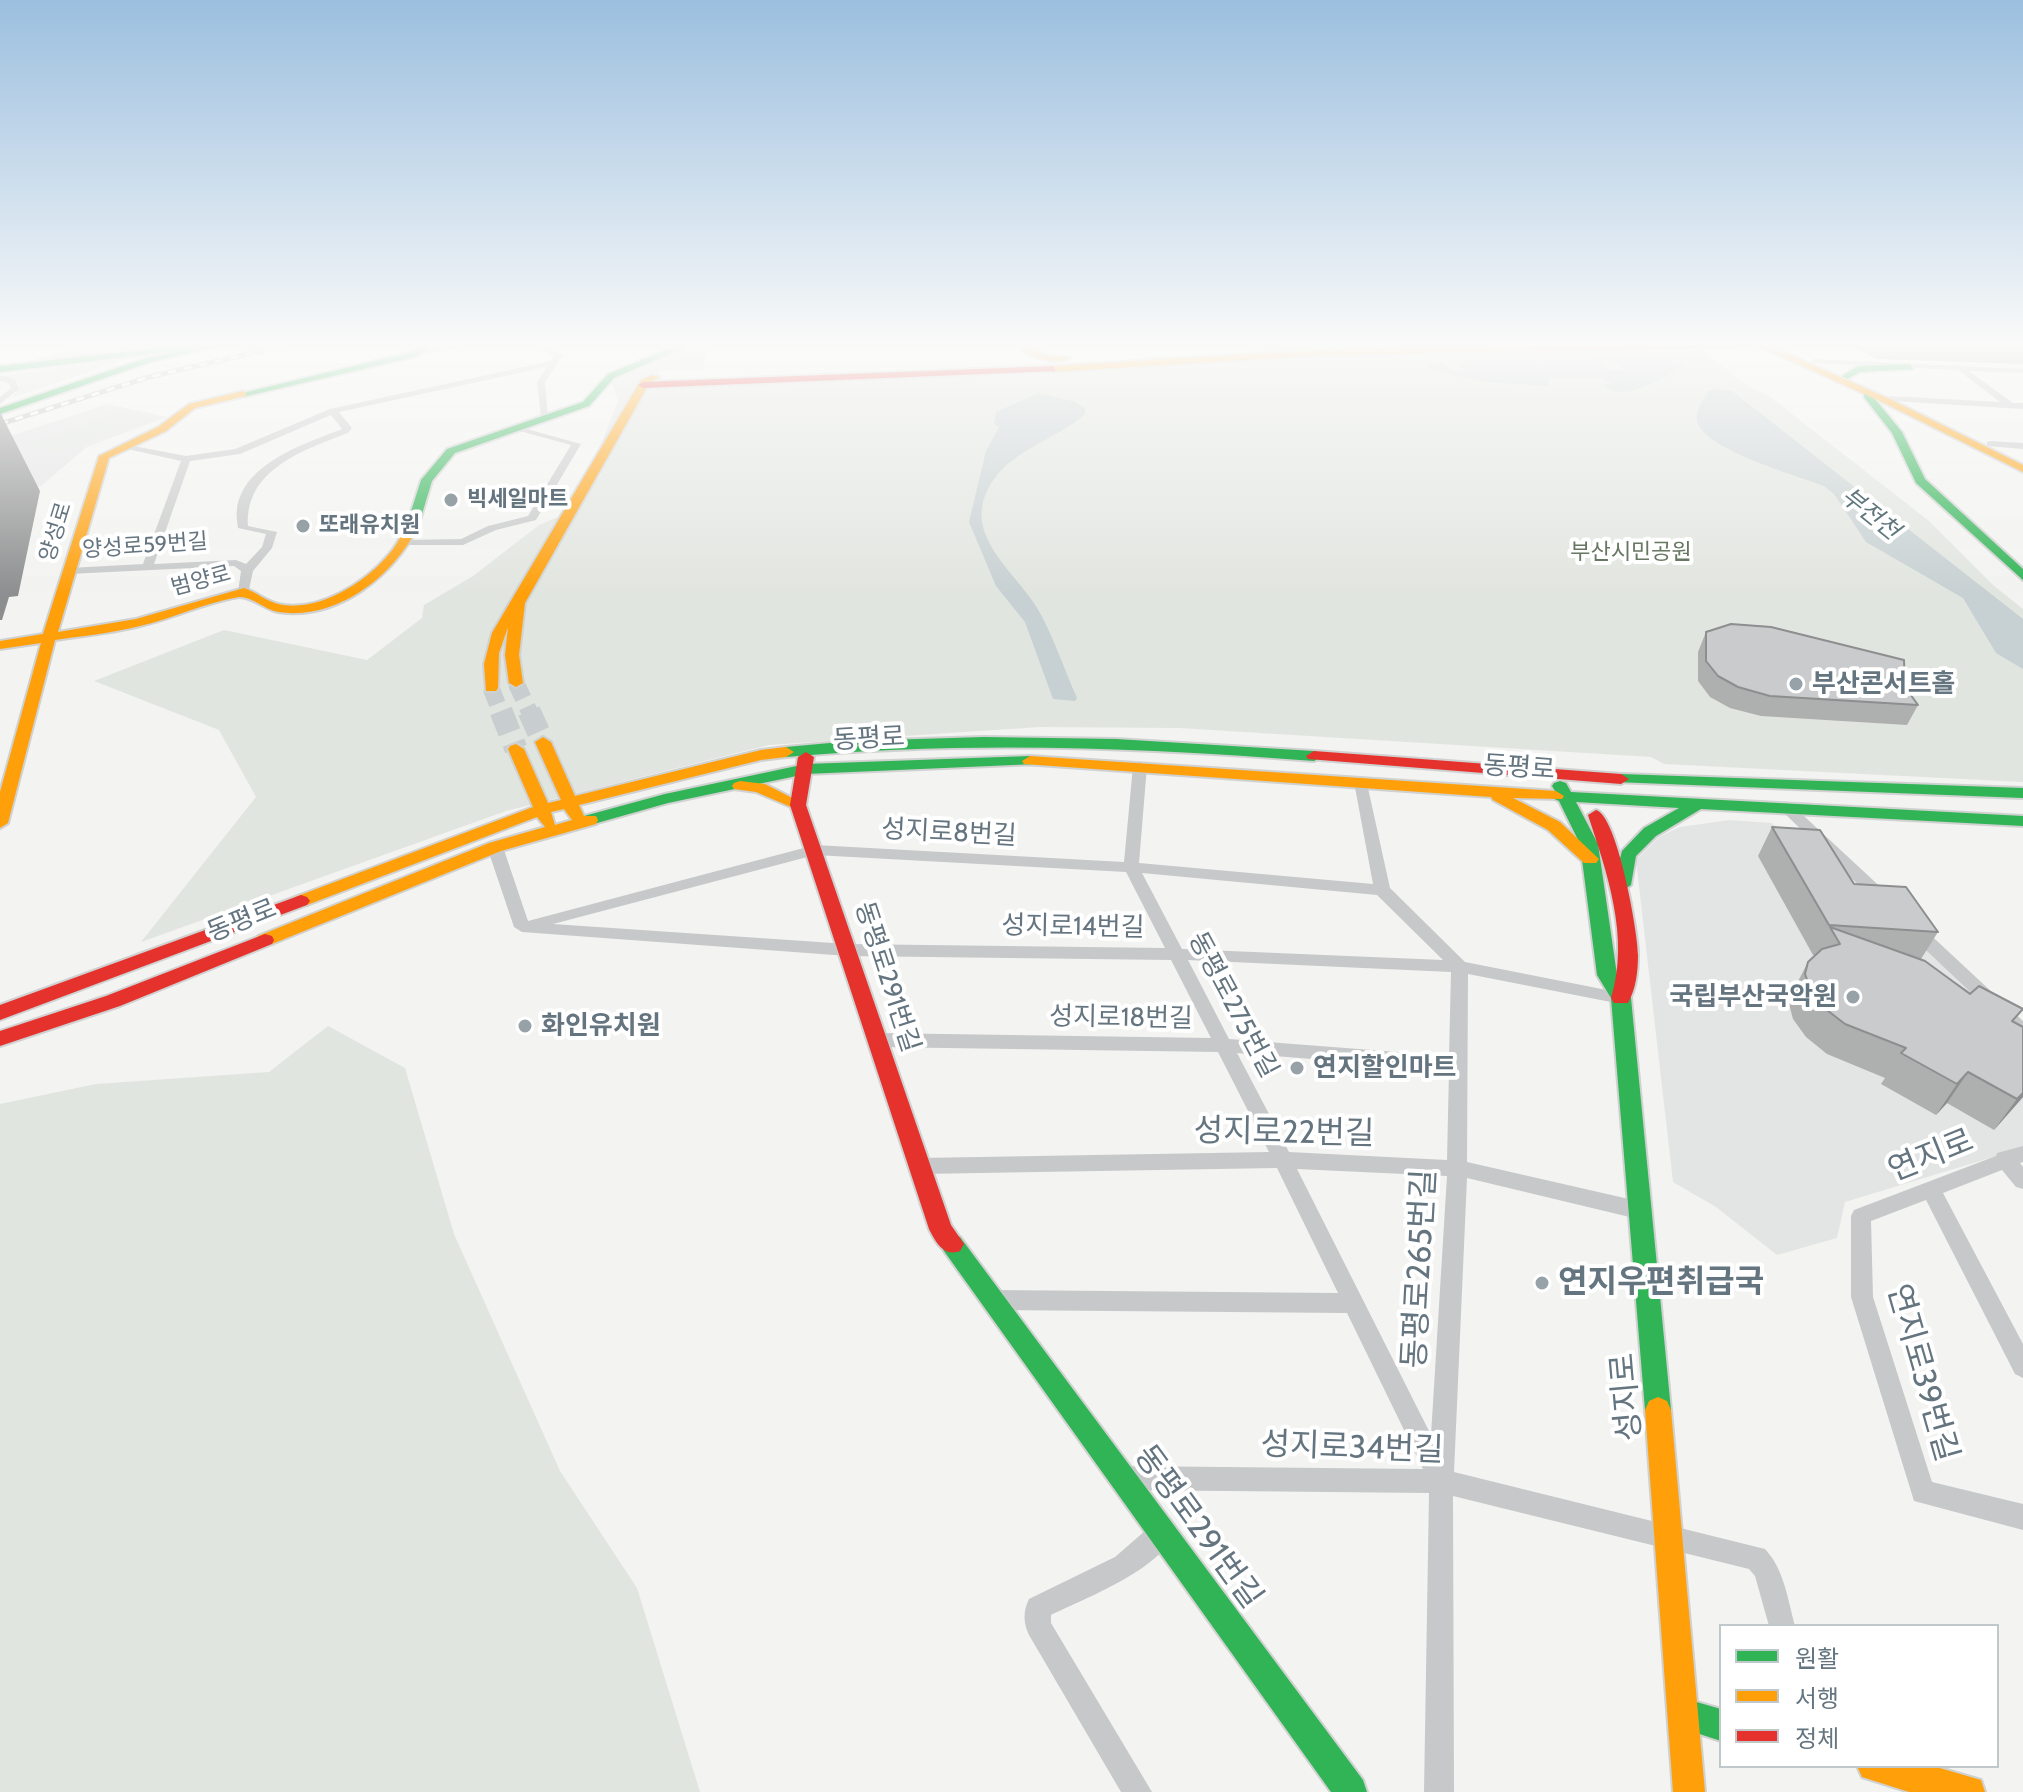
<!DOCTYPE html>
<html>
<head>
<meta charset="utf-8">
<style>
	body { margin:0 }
	#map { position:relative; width:2023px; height:1792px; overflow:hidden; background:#f3f3f1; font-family:Cabin,"Noto Sans KR",sans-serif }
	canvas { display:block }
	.legend { position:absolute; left:1719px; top:1624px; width:280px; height:144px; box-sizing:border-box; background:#fff; border:2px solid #c1c8cc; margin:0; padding:10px 14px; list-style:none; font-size:24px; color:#657580 }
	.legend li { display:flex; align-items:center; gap:16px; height:40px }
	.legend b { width:40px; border:2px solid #c1c8cc }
</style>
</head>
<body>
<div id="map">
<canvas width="2023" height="1792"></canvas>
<ul class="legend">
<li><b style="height:10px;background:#30b455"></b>원활</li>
<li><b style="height:10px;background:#ff9f0a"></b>서행</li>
<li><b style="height:10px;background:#e5322d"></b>정체</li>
</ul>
</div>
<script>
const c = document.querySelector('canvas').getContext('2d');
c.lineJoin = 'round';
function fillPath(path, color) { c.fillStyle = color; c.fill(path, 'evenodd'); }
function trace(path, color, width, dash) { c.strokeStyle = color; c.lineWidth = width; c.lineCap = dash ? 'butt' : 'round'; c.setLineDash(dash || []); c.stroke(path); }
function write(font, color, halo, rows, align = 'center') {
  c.font = font + ' Cabin,"Noto Sans KR",sans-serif'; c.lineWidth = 8; c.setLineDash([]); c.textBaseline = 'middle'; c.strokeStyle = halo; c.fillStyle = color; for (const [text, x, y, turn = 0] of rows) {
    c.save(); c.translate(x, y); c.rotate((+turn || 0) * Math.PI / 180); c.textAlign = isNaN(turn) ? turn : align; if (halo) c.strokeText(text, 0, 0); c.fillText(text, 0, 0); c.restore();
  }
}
const built = new Path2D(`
	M108 404 167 417 87 447 41 486 0 490V439Z
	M1730 820 1771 823 1825 854 2023 1038V1148L1845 1202 1837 1238 1777 1255 1716 1207 1673 1182 1636 860 1659 837 1680 827Z`);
const green = new Path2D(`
	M96 344H170L21 363Z
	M696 344H707L704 369 659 371 654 386 1337 354 1702 350 1748 386 1769 396 1929 521 1993 585 2023 609V782L1664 764 1651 757 1179 728 1040 727 769 745 506 811 141 942 256 797 219 730 94 681 224 630 367 660 422 618 424 605 473 576 539 525 576 509 601 474 592 466 618 401 611 380Z
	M136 356 11 398 18 390 19 382 0 376Z
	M120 412 155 419 59 453 28 444Z
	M328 1026 405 1068 454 1234 560 1471 637 1588 700 1792H0V1104L96 1084 269 1072Z`);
const water = new Path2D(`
	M1613 359H1664L1686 365C1664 376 1626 405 1603 385L1611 383 1598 377 1549 378V386L1485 382 1425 368 1432 362H1443L1453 372 1464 373 1456 362 1533 361 1543 365 1540 360H1594L1610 370H1623Z
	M1716 389 1732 391 2023 619V669L1996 653 1963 598 1866 542 1834 494 1824 486C1796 475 1704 450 1697 421 1695 411 1703 400 1708 391Z
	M1038 393 1073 401 1085 408V414C1058 439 1013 449 992 482 960 531 1009 566 1034 603 1052 631 1063 667 1077 698L1075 701 1053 699 1025 622 996 586 969 522 986 451 999 427 994 424 996 412Z`);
const secondaryTunnelFar1 = new Path2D(`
	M516 683 530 713
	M491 688 501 713`);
const secondaryTunnel = new Path2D(`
	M501 711 516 749
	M529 711 543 742`);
const street = new Path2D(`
	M456 344H473L411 357 407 355Z
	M532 344H542L563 355 545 382 548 418 541 416 537 382 547 367 339 412 352 428 348 433C304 450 245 469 248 526L277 532 272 548 253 571 248 594 238 592 241 571 234 566 69 574 63 571 69 568 143 564 181 461 123 448V444L186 456 235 449 330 409 551 361 554 356ZM331 415 342 429C306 443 243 463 237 509 236 515 237 522 238 528L266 534 262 547 246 564 236 560 154 564 190 461 240 454Z
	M1813 359 2023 369V373L1969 371 2013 403H2023V409L1893 401 1889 398 1890 396 2000 402 1958 370 1810 363Z
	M0 375 15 379 19 389 0 404V397L11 388 8 383 0 381Z
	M516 426 581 444 536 520 496 530 463 545H399V541L403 540 461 539 488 526 528 516 571 445 516 430Z
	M1990 441 2023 443V449L1987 446V442Z
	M1140 762 1147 766 1139 863 1373 884 1354 782 1361 778 1366 779 1390 888 1465 962 1627 994 1630 998 1627 1002 1621 1004 1468 974 1467 1162 1642 1202 1649 1205 1652 1211 1649 1217 1642 1220 1467 1178 1454 1472 1765 1549C1784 1569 1788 1600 1795 1626H1769L1755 1576 1749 1569 1453 1496 1454 1792H1424L1429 1493 1124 1490 1115 1487 1112 1478 1115 1469 1124 1466 1423 1469 1347 1313 993 1310 985 1307 982 1300 985 1293 993 1290 1338 1293 1277 1168 920 1174 913 1172 910 1166 913 1160 920 1158 1269 1152 1218 1052 878 1047 872 1045 869 1040 872 1035 878 1033 1211 1038 1171 960 848 956 522 932 514 927 487 847 495 842 503 847 528 921 815 845 1124 862 1133 766ZM815 855 1126 872 1165 948 848 944 553 924ZM1142 873 1377 895 1443 960 1182 949ZM1188 960 1451 972 1449 1056 1229 1039ZM1237 1053 1449 1070 1447 1160 1289 1152ZM1297 1169 1447 1176 1431 1435Z
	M1786 803 1791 804 1888 894 1890 898 1888 902H1876L1781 810 1779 807Z
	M1916 926 1922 927 2023 1021V1038L2017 1036 1910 935 1908 931 1910 927Z
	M2023 1146V1162L2020 1163 2023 1167V1189L2016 1187 2002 1170 1943 1193 2023 1344V1378L2015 1374 1926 1200 1871 1221 1873 1297 1932 1482 2023 1504V1530L1914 1501 1851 1297V1216L1854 1210 1996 1156 1997 1153Z
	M1162 1520 1171 1524 1175 1533C1159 1570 1086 1598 1051 1615V1623L1152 1792H1121L1029 1635C1023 1623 1023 1611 1029 1599L1115 1557 1153 1524Z`);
const fast = new Path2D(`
	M192 344H226L151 362 0 414V408L146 358 177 351 0 372V366Z
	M425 344H436L414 357 243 397 238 394 408 353Z
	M680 344H692L614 378 589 406 455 453 432 481 419 524 413 528 407 524 421 480 447 449 583 402 608 374Z
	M1910 364 1913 369 1860 372 1847 379 1842 376 1858 366Z
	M1864 393H1870L1902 432 1925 479 2023 569V580L1916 483 1892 433 1864 397Z
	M984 737 1116 739 1314 751 1322 756 1314 761C1137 747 963 741 786 757L778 752 786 747 852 741Z
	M1030 756 1038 761 1036 764 806 774 668 803 590 825 582 820 584 816 665 794 806 764Z
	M1621 774 2023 788V798L1615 782 1613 779 1615 776Z
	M1560 781 1566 783 1571 792 2023 816V826L1701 809 1656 836 1636 856 1631 885 1622 891 1613 885 1622 851 1644 828 1679 808 1576 802 1598 844 1617 975 1631 998 1671 1410 1667 1419 1658 1423 1649 1419 1645 1410 1611 998 1597 975 1580 844 1559 801 1548 796 1555 791 1552 786 1554 783Z
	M952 1234 960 1237 1363 1780 1367 1792H1331L944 1251 940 1244 944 1237Z
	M1686 1699 1721 1709V1741L1675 1726 1670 1715 1675 1704Z`);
const slow = new Path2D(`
	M1754 344H1766L1890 399 2023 465V472L1884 403Z
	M1025 345 1041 354 1071 358C1054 365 1036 359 1022 350Z
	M1538 345 1541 350 1311 356 1053 372 1048 369 1053 366 1311 350Z
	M652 375 660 377 650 382 525 603 519 655 523 683 516 687 509 683 505 655 508 627 499 653 498 688 496 691H486L484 664 492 633 641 380Z
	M243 391 246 392V396L195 408 166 431 109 458 58 632 136 619 244 588C256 592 266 601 278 604 318 613 365 583 389 554 398 544 402 533 409 521L413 520 419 524C396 575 337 621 278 612 266 610 251 596 239 597 206 602 172 619 140 626 112 633 83 636 55 640L8 823 0 828V792L41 643 0 649V641L43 634 99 456 158 427 189 404Z
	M543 737 551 742 575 796 761 750 786 747 794 752 786 757 761 760 579 805 584 816H596L598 820 596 824 501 851 272 944H258L256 940 258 936 489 843 545 827 537 817 307 905H295L292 901 295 897 533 807 508 749 510 746 516 744 524 749 548 803 561 800 535 742ZM564 809 572 820 555 825 551 812Z
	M1030 756 1556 791 1564 796 1562 799 1513 798 1560 822 1599 859 1596 863H1584L1548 830 1493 800 1491 797 1024 764 1022 761Z
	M740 781 765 784 806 805 798 810 756 792 734 789 732 786 734 783Z
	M1658 1397 1667 1401 1671 1410 1705 1792H1673L1645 1410 1649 1401Z
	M1857 1766H1933L1981 1780 1985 1792H1909L1862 1777Z`);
const jam = new Path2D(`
	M1600 344H1739L1735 347 1538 351 1534 348 1538 345Z
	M1053 366 1056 371 643 388 638 385 643 382Z
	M1314 751 1621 774 1629 779 1621 784 1308 759 1306 756Z
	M806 752 814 757 806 805 951 1225 964 1244 960 1251C944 1257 936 1243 929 1229L790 805 798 757Z
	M1596 810C1617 815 1638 932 1638 955 1638 971 1636 989 1628 1003H1614L1611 998C1630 937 1607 873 1588 815Z
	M301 895 307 897 310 901 307 905 0 1020V1005Z
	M265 934 272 936 274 940 272 944 120 1006 0 1046V1031L106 996Z`);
const rail = new Path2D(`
	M0 424 149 377 291 344`);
const wall = new Path2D(`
	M1848 344H2023V364L1877 359Z
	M1706 632 1905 687 1918 705 1907 725 1761 716 1730 708 1710 697 1698 681V652Z
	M1772 827 1854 884 1938 932 1921 959 2014 1022 2023 1097 1994 1130 1947 1103 1936 1115 1881 1084 1885 1078 1827 1054 1806 1037 1793 1019 1789 1004 1792 993 1808 962 1815 955H1813L1758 856Z`);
const shadedWall = new Path2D(`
	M0 412 40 491 18 596 9 597 2 620H0Z
	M1968 1072 1947 1103 1936 1115 1957 1084Z
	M2023 1093V1097L1994 1130 2017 1099Z`);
const building = new Path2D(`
	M1731 624 1771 627 1904 660 1905 687 1918 705 1770 696 1738 687 1718 676 1706 661V632Z
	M1772 827 1820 830 1854 884 1906 887 1938 932 1829 925Z
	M1830 927 1925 961 1970 994 1979 986 2023 1009 2012 1021 2023 1027V1093L2017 1099 1968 1072 1957 1084 1901 1053 1906 1048 1845 1024 1823 1007 1810 988 1805 974 1808 962 1822 949 1840 944Z`);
const markers = [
	[451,500,8,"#97a1a8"],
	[303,526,8,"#97a1a8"],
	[1796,684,8,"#97a1a8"],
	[1853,997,8,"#97a1a8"],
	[525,1026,8,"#97a1a8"],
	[1297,1068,8,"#97a1a8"],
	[1542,1283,8,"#97a1a8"]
];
const farPoinames = [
	["빅세일마트",467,500],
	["또래유치원",319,526]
];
const farStreetnames = [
	["양성로",56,532,-73],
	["양성로59번길",145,546,-4],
	["범양로",201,581,-15]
];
const farParknames = [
	["부산시민공원",1631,553]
];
const farWaternames = [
	["부전천",1870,514,39]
];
const poiNames = [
	["부산콘서트홀",1812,684],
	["국립부산국악원",1837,997,"right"],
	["화인유치원",541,1026],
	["연지할인마트",1313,1068]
];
const streetNames = [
	["동평로",869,739,-3],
	["동평로",1519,768,4],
	["성지로8번길",949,833,3],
	["동평로",242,921,-22],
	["성지로14번길",1073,927,1],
	["동평로291번길",887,977,72],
	["동평로275번길",1233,1005,62],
	["성지로18번길",1121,1018,1]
];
const nearStreetnames = [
	["성지로22번길",1284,1133,1],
	["연지로",1931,1156,-22],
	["동평로265번길",1420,1269,-87],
	["연지로39번길",1922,1373,74],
	["성지로",1627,1397,-95],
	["성지로34번길",1352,1448,2],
	["동평로291번길",1198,1527,54]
];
const nearPoinames = [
	["연지우편취급국",1558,1283]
];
fillPath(built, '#e3e4e4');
fillPath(green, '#e1e5df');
fillPath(water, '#c7d0d2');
trace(secondaryTunnelFar1, '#c8cdcf', 17, [17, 9]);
trace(secondaryTunnel, '#c8cdcf', 23, [23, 11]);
trace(fast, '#d0d1d1', 4);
trace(slow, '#d0d1d1', 4);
trace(jam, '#d0d1d1', 4);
fillPath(street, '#c7c8c9');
fillPath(fast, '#30b455');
fillPath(slow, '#ff9f0a');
fillPath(jam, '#e5322d');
trace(rail, '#bdbebf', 5);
trace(rail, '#fff', 3, [8]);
fillPath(wall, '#aeafaf');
fillPath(shadedWall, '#8d8e8f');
fillPath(building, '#cacbcc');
trace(building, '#8d8e8f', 2);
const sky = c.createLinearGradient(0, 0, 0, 595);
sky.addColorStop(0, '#9bbfdf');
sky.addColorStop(0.58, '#fafaf9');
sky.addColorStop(1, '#fafaf900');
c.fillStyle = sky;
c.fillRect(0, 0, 2023, 595);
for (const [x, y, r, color] of markers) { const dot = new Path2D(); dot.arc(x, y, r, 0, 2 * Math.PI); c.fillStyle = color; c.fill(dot); trace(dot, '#fff', 3); }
write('bold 22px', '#657580', '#fff', farPoinames, 'left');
write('22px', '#657580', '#fff', farStreetnames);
write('22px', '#687763', '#fff', farParknames);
write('italic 24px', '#60777d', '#fff', farWaternames);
write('bold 26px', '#657580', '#fff', poiNames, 'left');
write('26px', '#657580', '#fff', streetNames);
write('32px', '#657580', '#fff', nearStreetnames);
write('bold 32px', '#657580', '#fff', nearPoinames, 'left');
</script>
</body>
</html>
